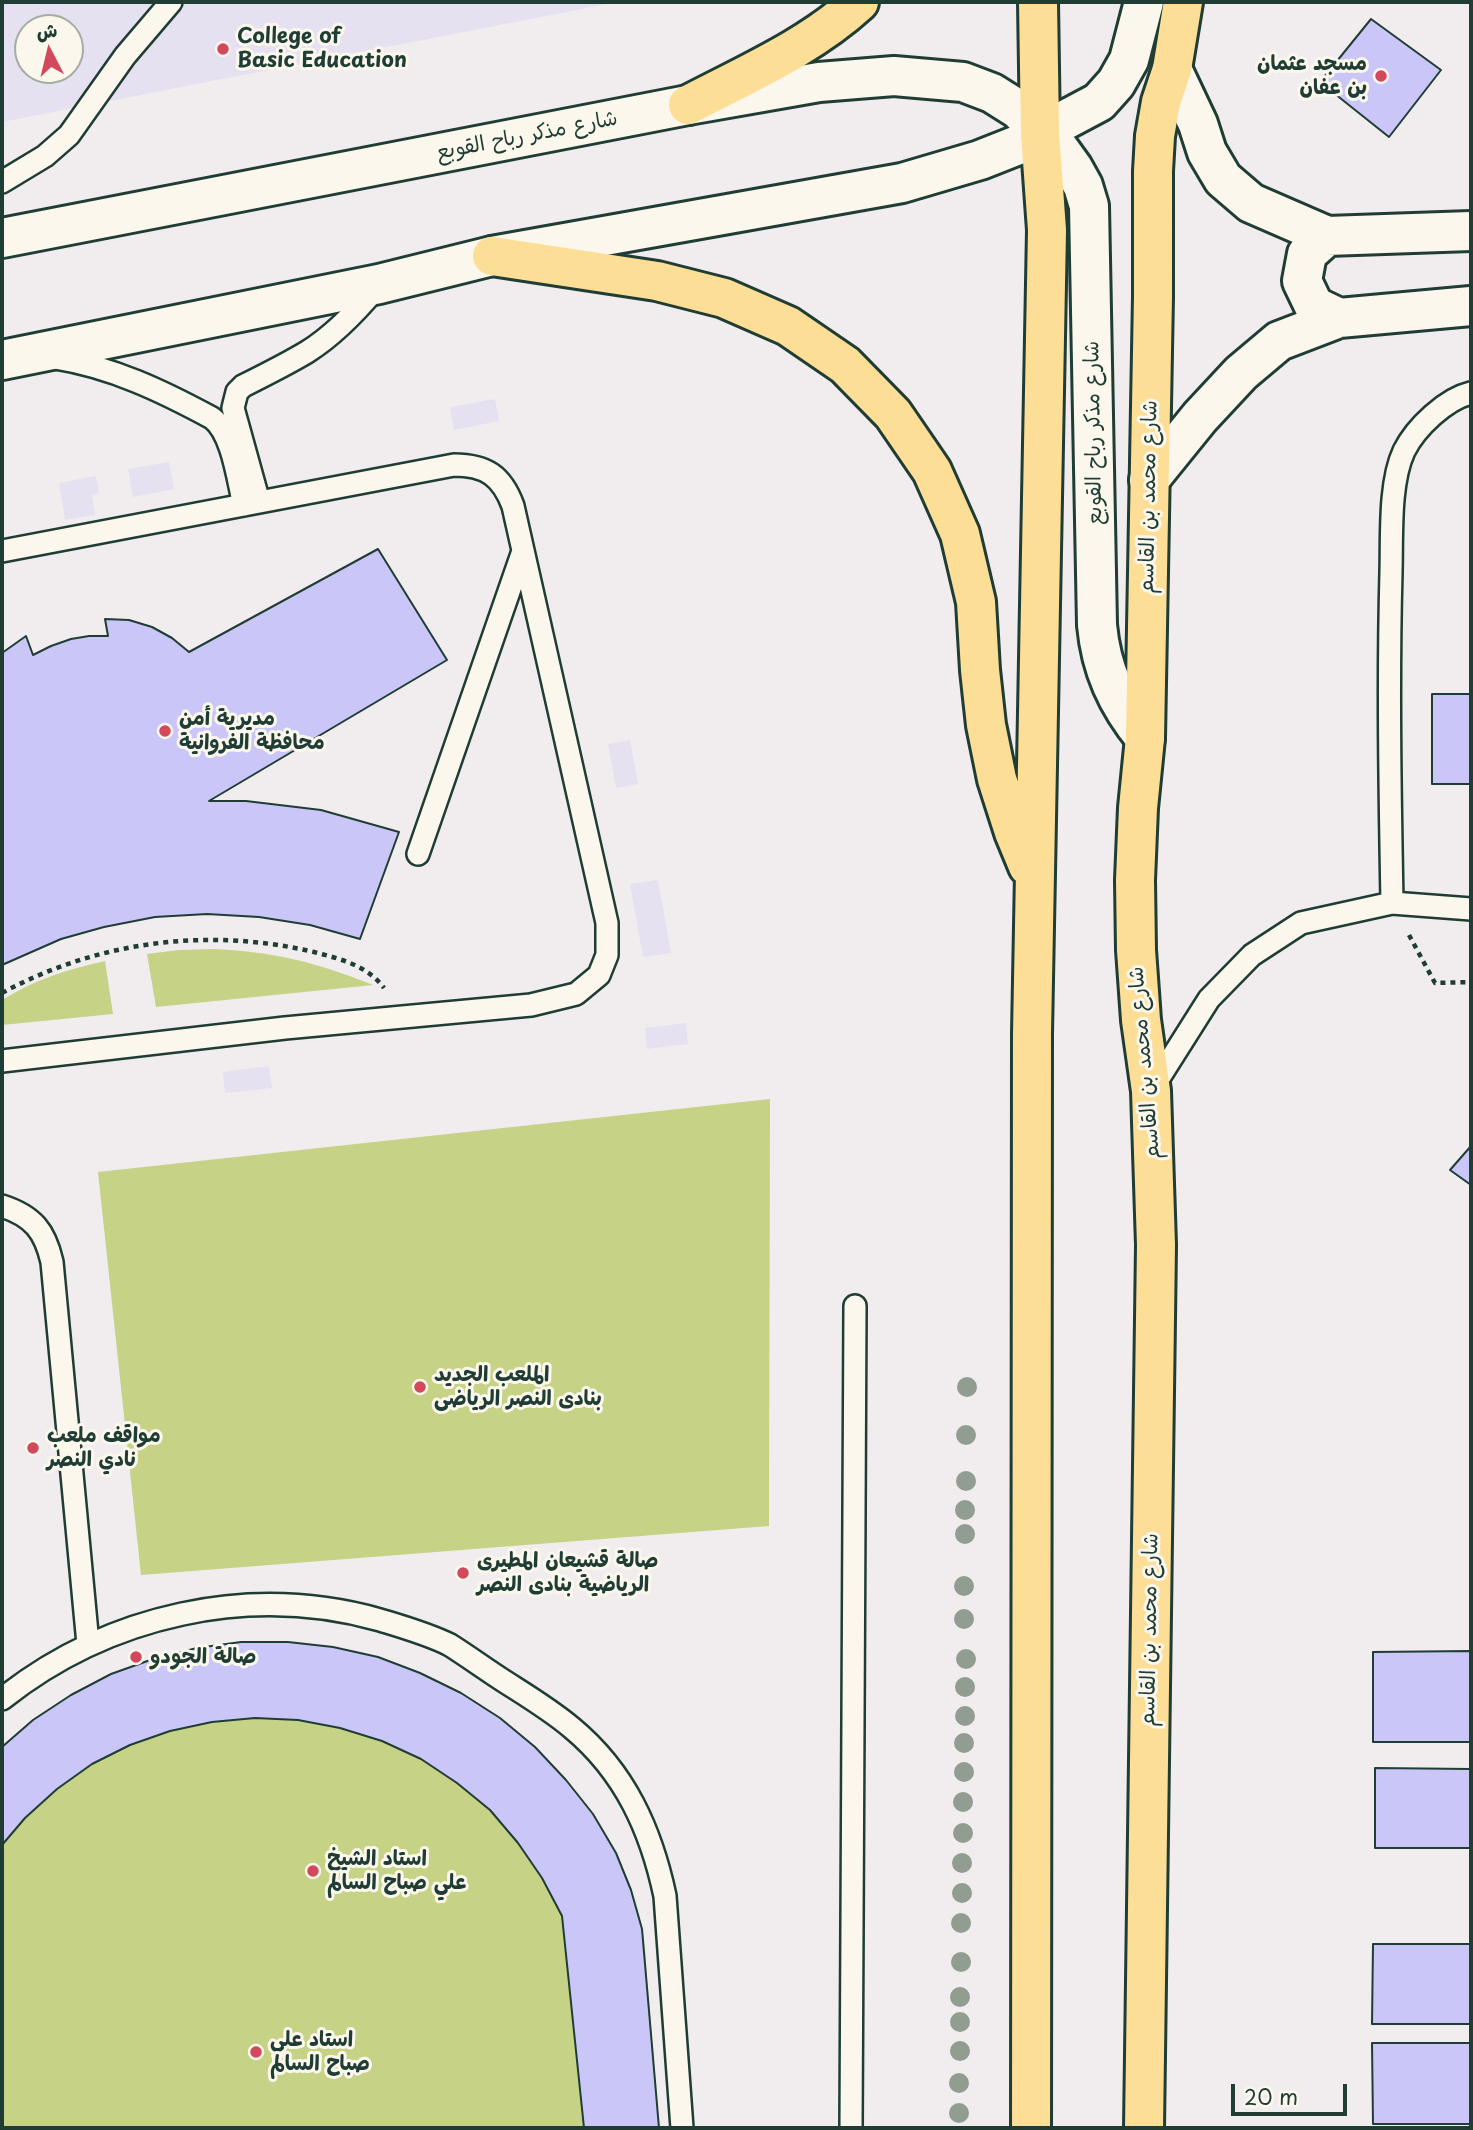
<!DOCTYPE html>
<html>
<head>
<meta charset="utf-8">
<style>
	body { margin:0 }
	#map { position:relative; width:1473px; height:2130px; overflow:hidden; background:#f1edee; font-family:"Playpen Sans","Playpen Sans Arabic",sans-serif }
	canvas { display:block }
	.frame { position:absolute; inset:0; border:4px solid #1f3d34; pointer-events:none }
	.north { position:absolute; left:14px; top:14px; width:70px; height:70px; box-sizing:border-box; background:#fbf7ec; border:2px solid #a3ada2; border-radius:50%; rotate:353deg; font-size:19px; font-weight:700; line-height:28px; text-align:center; color:#1f3d34 }
	.north::after { content:''; display:block; margin:auto; width:24px; height:32px; background:#d1495b; clip-path:polygon(50% 0,100% 100%,50% 72%,0 100%) }
	.scale { position:absolute; left:1231px; top:2084px; width:116px; height:32px; box-sizing:border-box; border:4px solid #1f3d34; border-top:0; padding-left:9px; font-size:21px; line-height:24px; white-space:nowrap; color:#1f3d34; -webkit-text-stroke:5px #fbf7ec; paint-order:stroke }
</style>
</head>
<body>
<div id="map">
<canvas width="1473" height="2130"></canvas>
<div class="frame"></div>
<div class="north">ش</div>
<div class="scale">20 m</div>
</div>
<script>
const c = document.querySelector('canvas').getContext('2d');
c.lineJoin = 'round';
function fillPath(path, color) { c.fillStyle = color; c.fill(path, 'evenodd'); }
function trace(path, color, width, dash) { c.strokeStyle = color; c.lineWidth = width; c.lineCap = dash ? 'butt' : 'round'; c.setLineDash(dash || []); c.stroke(path); }
function write(font, color, halo, rows, align = 'center') {
  c.font = font + ' "Playpen Sans","Playpen Sans Arabic",sans-serif'; c.lineWidth = 6; c.setLineDash([]); c.textBaseline = 'middle'; c.strokeStyle = halo; c.fillStyle = color; for (const [text, x, y, turn = 0] of rows) {
    c.save(); c.translate(x, y); c.rotate((+turn || 0) * Math.PI / 180); c.textAlign = isNaN(turn) ? turn : align; if (halo) c.strokeText(text, 0, 0); c.fillText(text, 0, 0); c.restore();
  }
}
const built = new Path2D(`
	M2 2H618L2 122ZM28 28H70V70H28Z
	M495 399 499 421 454 430 450 407Z
	M169 462 174 489 133 497 128 469Z
	M96 476 99 493 92 495 95 515 65 520 59 483Z
	M630 740 638 784 616 788 608 744Z
	M658 880 671 953 643 957 630 884Z
	M686 1023 688 1044 647 1049 645 1028Z
	M269 1066 272 1088 225 1093 223 1072Z`);
const green = new Path2D(`
	M213 949C271 951 319 963 373 985L156 1007 147 954 179 950Z
	M105 961 113 1014 2 1025V1000C34 980 68 969 105 961Z
	M770 1099 769 1526 141 1575 98 1172Z
	M241 1642C288 1642 334 1644 378 1657 504 1695 612 1798 642 1927 646 1947 646 1970 648 1990 652 2036 656 2082 659 2128H2V1747L33 1720 71 1695 111 1674Z`);
const building = new Path2D(`
	M1371 19 1441 70 1389 137 1320 82Z
	M378 549 447 660 209 801H246L321 810 399 832 360 939 310 925 259 917 207 914 155 917 104 927 61 939 2 965V653L26 636 33 655 51 646 71 639 89 636H108L105 619 129 620 152 627 172 638 189 652Z
	M1432 694H1471V784H1432Z
	M1471 1146V1185L1450 1170Z
	M241 1642H288L333 1647 378 1657 420 1673 461 1693 500 1718 535 1747 566 1780 593 1814 616 1853 631 1890 642 1929 659 2128H584L562 1916 542 1878 518 1843 490 1810 457 1783 421 1759 382 1741 340 1728 298 1720 255 1718 212 1722 170 1731 130 1745 92 1764 57 1789 25 1818 2 1845V1747L33 1720 71 1695 111 1674 153 1659 197 1648Z
	M1471 1651V1742H1373V1652Z
	M1375 1768 1471 1769V1848H1375Z
	M1373 1944H1471V2024H1372Z
	M1372 2043H1471V2124H1373Z`);
const path = new Path2D(`
	M1409 935 1435 983 1471 982
	M2 993C98 941 208 927 314 952 340 959 367 965 384 988`);
const lane = new Path2D(`
	M2 182 45 156 69 135 125 56 171 2
	M55 358C112 367 162 391 212 418 233 434 238 481 244 505
	M259 502 233 408 237 392 243 386C265 375 287 364 307 352 334 335 356 312 376 288
	M2 551 454 465C486 465 502 476 513 506L607 923V955L599 975 576 994 531 1005 285 1028 2 1061
	M418 854 523 551
	M1392 903C1390 793 1388 682 1391 572 1392 536 1389 483 1404 451 1416 427 1446 399 1471 393
	M1152 1089 1209 999 1252 955 1301 923 1392 903 1471 909
	M2 1206C33 1216 45 1231 52 1262L88 1644
	M2 1699C108 1615 249 1583 380 1620 403 1627 428 1634 450 1645 469 1657 488 1671 507 1683 529 1697 552 1711 572 1728 625 1772 651 1830 665 1896L682 2128
	M851 2128 855 1306`);
const secondary = new Path2D(`
	M1172 69 1198 124 1207 152 1223 179 1251 203 1327 236 1471 231
	M1327 236 1307 254 1302 281 1314 306 1339 318
	M2 238 688 105 819 82 894 76 963 82 992 93 1019 110 1040 133 1060 150 1073 168 1083 186 1089 206 1097 625C1101 669 1117 704 1145 738
	M2 360 379 284 492 256 902 183 980 160 1018 145 1099 102 1116 83 1129 60 1144 2
	M1149 480 1200 417 1241 373 1279 341 1339 318 1471 306`);
const primary = new Path2D(`
	M688 105C747 74 810 47 859 2
	M492 256 657 281 724 298 788 326 845 365 893 414 932 471 960 534 976 602 980 670 986 725 997 779 1014 832 1028 866
	M1031 2128 1032 1033 1047 230 1040 133 1038 2
	M1144 2128 1156 1245 1151 1091 1141 1020 1136 950 1135 880 1138 808 1145 738 1153 296V171L1155 136 1161 102 1172 69 1183 2`);
const trees = [
	[967,1387],
	[966,1435],
	[966,1481],
	[965,1510],
	[965,1534],
	[964,1586],
	[964,1619],
	[966,1659],
	[965,1687],
	[965,1716],
	[964,1743],
	[964,1772],
	[963,1802],
	[963,1833],
	[962,1863],
	[962,1893],
	[961,1923],
	[961,1962],
	[960,1997],
	[960,2022],
	[960,2051],
	[959,2083],
	[959,2113]
];
const markers = [
	[223,49,7,"#d1495b"],
	[1381,76,7,"#d1495b"],
	[165,731,7,"#d1495b"],
	[420,1387,7,"#d1495b"],
	[33,1448,7,"#d1495b"],
	[463,1573,7,"#d1495b"],
	[136,1657,7,"#d1495b"],
	[313,1871,7,"#d1495b"],
	[256,2052,7,"#d1495b"]
];
const poiNames = [
	["College of",237,37],
	["Basic Education",237,61],
	["مسجد عثمان",1367,64,"right"],
	["بن عفان",1367,88,"right"],
	["مديرية أمن",179,719],
	["محافظة الفروانية",179,743],
	["الملعب الجديد",434,1375],
	["بنادى النصر الرياضى",434,1399],
	["مواقف ملعب",47,1436],
	["نادي النصر",47,1460],
	["صالة قشيعان المطيرى",477,1561],
	["الرياضية بنادى النصر",477,1585],
	["صالة الجودو",150,1657],
	["استاد الشيخ",327,1859],
	["علي صباح السالم",327,1883],
	["استاد علي",270,2040],
	["صباح السالم",270,2064]
];
const streetNames = [
	["شارع مذكر رباح القوبع",527,136,-11],
	["شارع مذكر رباح القوبع",1094,433,-91],
	["شارع محمد بن القاسم",1149,497,-89],
	["شارع محمد بن القاسم",1145,1063,-95],
	["شارع محمد بن القاسم",1150,1630,-89]
];
fillPath(built, '#e5e1f1');
fillPath(green, '#c6d285');
fillPath(building, '#cac6f8');
trace(building, '#1f3d34', 2);
trace(lane, '#1f3d34', 26);
trace(secondary, '#1f3d34', 44);
trace(primary, '#1f3d34', 44);
trace(path, '#1f3d34', 4.5, [5, 5]);
trace(lane, '#fbf7ec', 21);
trace(secondary, '#fbf7ec', 38);
trace(primary, '#fdde96', 38);
c.fillStyle = '#909d90';
for (const [x, y] of trees) { c.beginPath(); c.arc(x, y, 10, 0, 2 * Math.PI); c.fill(); }
for (const [x, y, r, color] of markers) { const dot = new Path2D(); dot.arc(x, y, r, 0, 2 * Math.PI); c.fillStyle = color; c.fill(dot); trace(dot, '#fbf7ec', 2.5); }
write('bold 21px', '#1f3d34', '#fbf7ec', poiNames, 'left');
write('21px', '#1f3d34', '#fbf7ec', streetNames);
</script>
</body>
</html>
